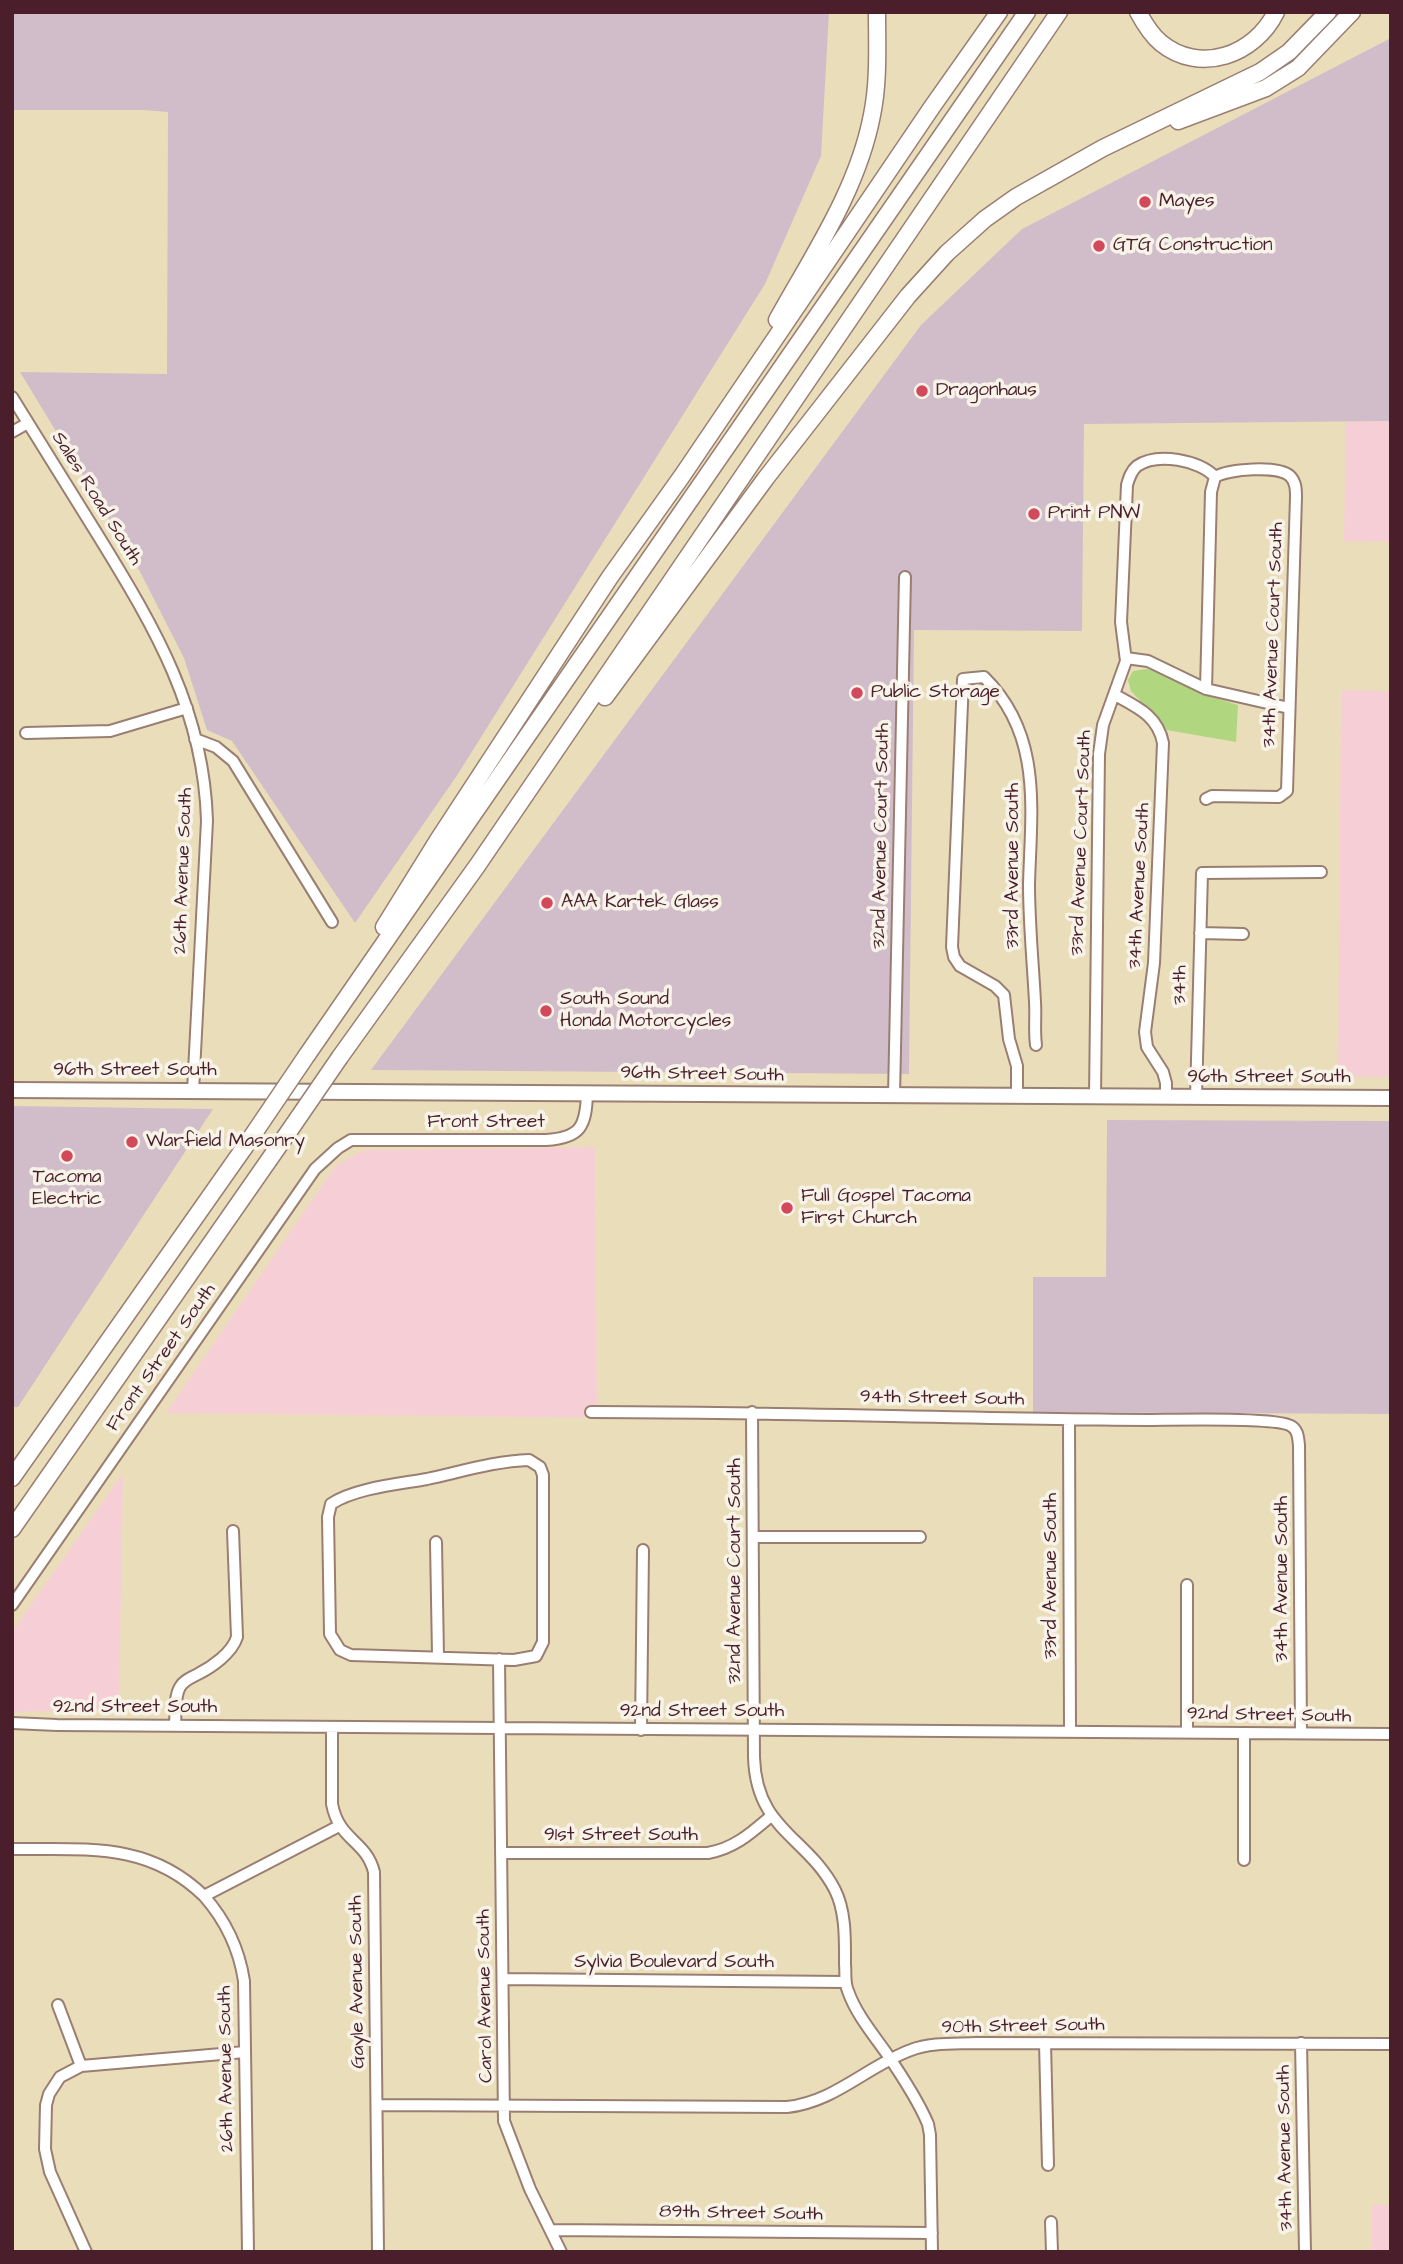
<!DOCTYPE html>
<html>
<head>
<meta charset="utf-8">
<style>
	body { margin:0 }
	#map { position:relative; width:1403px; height:2264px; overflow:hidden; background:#eadeba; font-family:"Architects Daughter",sans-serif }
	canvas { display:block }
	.frame { position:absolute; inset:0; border:14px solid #4a1f2b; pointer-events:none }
</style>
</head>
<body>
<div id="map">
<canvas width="1403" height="2264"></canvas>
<div class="frame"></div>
</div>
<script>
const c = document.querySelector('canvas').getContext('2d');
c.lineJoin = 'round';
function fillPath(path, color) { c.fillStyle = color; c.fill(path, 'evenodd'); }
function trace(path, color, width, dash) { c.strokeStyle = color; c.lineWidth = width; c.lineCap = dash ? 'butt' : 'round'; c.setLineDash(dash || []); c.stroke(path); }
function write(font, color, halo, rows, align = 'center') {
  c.font = font + ' "Architects Daughter",sans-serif'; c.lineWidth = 7; c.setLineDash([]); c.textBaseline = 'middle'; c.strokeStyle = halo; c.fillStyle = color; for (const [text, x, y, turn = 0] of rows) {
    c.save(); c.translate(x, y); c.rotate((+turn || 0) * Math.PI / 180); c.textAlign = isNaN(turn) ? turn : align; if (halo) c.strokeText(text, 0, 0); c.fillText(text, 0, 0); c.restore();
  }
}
const built = new Path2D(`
	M1391 421V542L1344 541 1346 422Z
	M1341 690 1391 691V1077H1338Z
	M595 1147 597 1418 166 1413 336 1165 365 1150Z
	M123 1473 119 1709 14 1712 12 1632Z
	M1372 2205H1391V2252H1372Z`);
const industrial = new Path2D(`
	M12 12H829L821 156 765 284 458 774 355 923 232 741 207 730 184 658 134 560 20 372 167 374 168 112 143 110H12Z
	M1391 38V421L1084 424 1082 631 914 630 909 1074 371 1070 921 325 1022 229Z
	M12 1106 213 1109 18 1407H12Z
	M1107 1120 1391 1121V1414L1033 1412V1277H1106Z`);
const green = new Path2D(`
	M1147 669 1161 673 1202 694 1238 705 1236 742 1167 730 1131 691 1128 680 1133 671Z`);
const minor = new Path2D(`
	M12 397C41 444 70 490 99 537 155 628 204 711 207 821L193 1091
	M12 432 28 423
	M1126 658 1148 661 1206 689 1289 708
	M1206 689 1211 492 1215 477
	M1115 695C1137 707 1158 716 1163 743L1154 963 1145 1032 1147 1047 1163 1072 1166 1083V1097
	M26 733 110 731 187 708
	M195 739 216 747 233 761 332 922
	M1206 799 1212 796 1279 797 1287 791 1296 497C1296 490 1296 482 1290 476 1278 465 1228 469 1215 477
	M1200 933 1243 934
	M894 1096 905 577
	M1017 1096V1066L1009 1039 1004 995 995 986 960 966 954 957 952 947 963 679 984 677C1043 735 1031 810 1029 884 1029 924 1033 963 1035 1002 1036 1017 1034 1030 1036 1045
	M1095 1097 1099 754 1103 725 1126 661 1121 622 1127 485C1129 478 1131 471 1137 466 1157 452 1200 460 1215 477
	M1196 1097 1202 873 1321 872
	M591 1412C777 1412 963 1419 1149 1420 1172 1420 1278 1417 1291 1426 1298 1430 1298 1437 1299 1445L1301 1733
	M752 1412 754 1757C756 1830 807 1836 835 1890 846 1912 845 1940 845 1964 846 1974 844 1982 848 1991 856 2014 873 2034 887 2054 902 2076 918 2100 928 2124L930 2135 932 2252
	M1069 1420 1070 1732
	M529 1460 540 1467 543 1475V1642L536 1656 514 1660 351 1655 340 1650 330 1634 328 1517 331 1504C355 1488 399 1484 427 1479 460 1472 495 1461 529 1460Z
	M753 1537H920
	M436 1542 438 1656
	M12 1605 315 1169 338 1148 351 1140H546C581 1138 586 1126 587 1093
	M499 1659 504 2121 530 2189 561 2252
	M12 1723 57 1725 1391 1734
	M175 1725C176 1713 174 1697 180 1687 184 1680 191 1678 198 1674 212 1667 232 1653 237 1637L233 1531
	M332 1727V1804C339 1841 366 1840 374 1872L378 2252
	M641 1730 643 1550
	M1187 1732V1585
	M1244 1733V1860
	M12 1849C85 1850 148 1841 204 1896L339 1826
	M501 1853H708C735 1848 751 1833 771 1816
	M204 1896C226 1921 239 1948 244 1981L248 2252
	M503 1979 845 1982
	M58 2005 81 2066
	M1045 2043 1048 2165
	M1301 2043 1305 2252
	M377 2105 787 2107C835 2102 867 2066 911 2050 931 2042 956 2044 977 2043L1391 2044
	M1051 2222 1052 2252
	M551 2230 932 2233
	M86 2252 50 2172 45 2149 46 2105 49 2094 60 2077 81 2066 245 2052`);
const major = new Path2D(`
	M12 1090 1391 1098`);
const highway = new Path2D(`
	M1138 12C1144 23 1151 35 1161 43 1200 75 1255 55 1276 12
	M1178 121 1266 88 1298 68 1352 12
	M777 320C813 255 858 189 872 115 879 81 877 46 877 12
	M605 697 766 478 908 296 947 253 985 219 1016 197 1103 148 1260 72 1289 52 1328 12
	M384 927 438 840 610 577 682 476 932 107 999 12
	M307 1055 1027 12
	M340 1057 477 866 1059 12
	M12 1478 244 1148
	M12 1529 294 1124`);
const highwayBridge = new Path2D(`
	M294 1124 340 1057
	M244 1148 307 1055`);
const markers = [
	[1145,202,7,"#d1495b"],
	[1099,246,7,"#d1495b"],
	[922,391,7,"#d1495b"],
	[1034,514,7,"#d1495b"],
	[857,693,7,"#d1495b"],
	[547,903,7,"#d1495b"],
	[546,1011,7,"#d1495b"],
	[132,1142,7,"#d1495b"],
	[67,1156,7,"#d1495b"],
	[787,1208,7,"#d1495b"]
];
const poiNames = [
	["Mayes",1159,202],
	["GTG Construction",1113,246],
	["Dragonhaus",936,391],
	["Print PNW",1048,514],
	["Public Storage",871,693],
	["AAA Kartek Glass",561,903],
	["South Sound",560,1000],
	["Honda Motorcycles",560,1022],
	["Warfield Masonry",146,1142],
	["Tacoma",67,1178,"center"],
	["Electric",67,1200,"center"],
	["Full Gospel Tacoma",801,1197],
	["First Church",801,1219]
];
const streetNames = [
	["Sales Road South",96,499,58],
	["34th Avenue Court South",1274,635,-88],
	["32nd Avenue Court South",882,836,-89],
	["33rd Avenue Court South",1082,843,-88],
	["33rd Avenue South",1014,866,-90],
	["26th Avenue South",184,871,-88],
	["34th Avenue South",1140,886,-87],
	["34th",1181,985,-89],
	["96th Street South",135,1071],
	["96th Street South",702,1075,1],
	["96th Street South",1269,1078],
	["Front Street",486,1123],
	["Front Street South",162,1358,-55],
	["94th Street South",942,1399,1],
	["32nd Avenue Court South",736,1571,-90],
	["33rd Avenue South",1052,1576,-90],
	["34th Avenue South",1283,1579,-90],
	["92nd Street South",135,1708],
	["92nd Street South",702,1712],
	["92nd Street South",1269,1716,1],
	["91st Street South",621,1836],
	["Sylvia Boulevard South",674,1963],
	["Gayle Avenue South",358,1982,-91],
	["Carol Avenue South",486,1996,-91],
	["90th Street South",1023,2027,-1],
	["26th Avenue South",227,2069,-91],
	["34th Avenue South",1286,2148,-91],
	["89th Street South",741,2214,1]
];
fillPath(built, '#f6cfd6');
fillPath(industrial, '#d1bdc9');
fillPath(green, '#b0d67f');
trace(minor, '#9a7e72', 14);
trace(major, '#9a7e72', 18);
trace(highway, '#9a7e72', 19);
trace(minor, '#fff', 10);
trace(major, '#fff', 14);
trace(highway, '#fff', 16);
trace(highwayBridge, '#9a7e72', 19, []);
trace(highwayBridge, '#fff', 16);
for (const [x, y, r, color] of markers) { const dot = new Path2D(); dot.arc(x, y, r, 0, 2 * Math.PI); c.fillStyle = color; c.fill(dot); trace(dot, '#f7f3e8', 2.5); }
write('19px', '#4a1f2b', '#f7f3e8', poiNames, 'left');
write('19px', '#4a1f2b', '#f7f3e8', streetNames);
</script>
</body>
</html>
